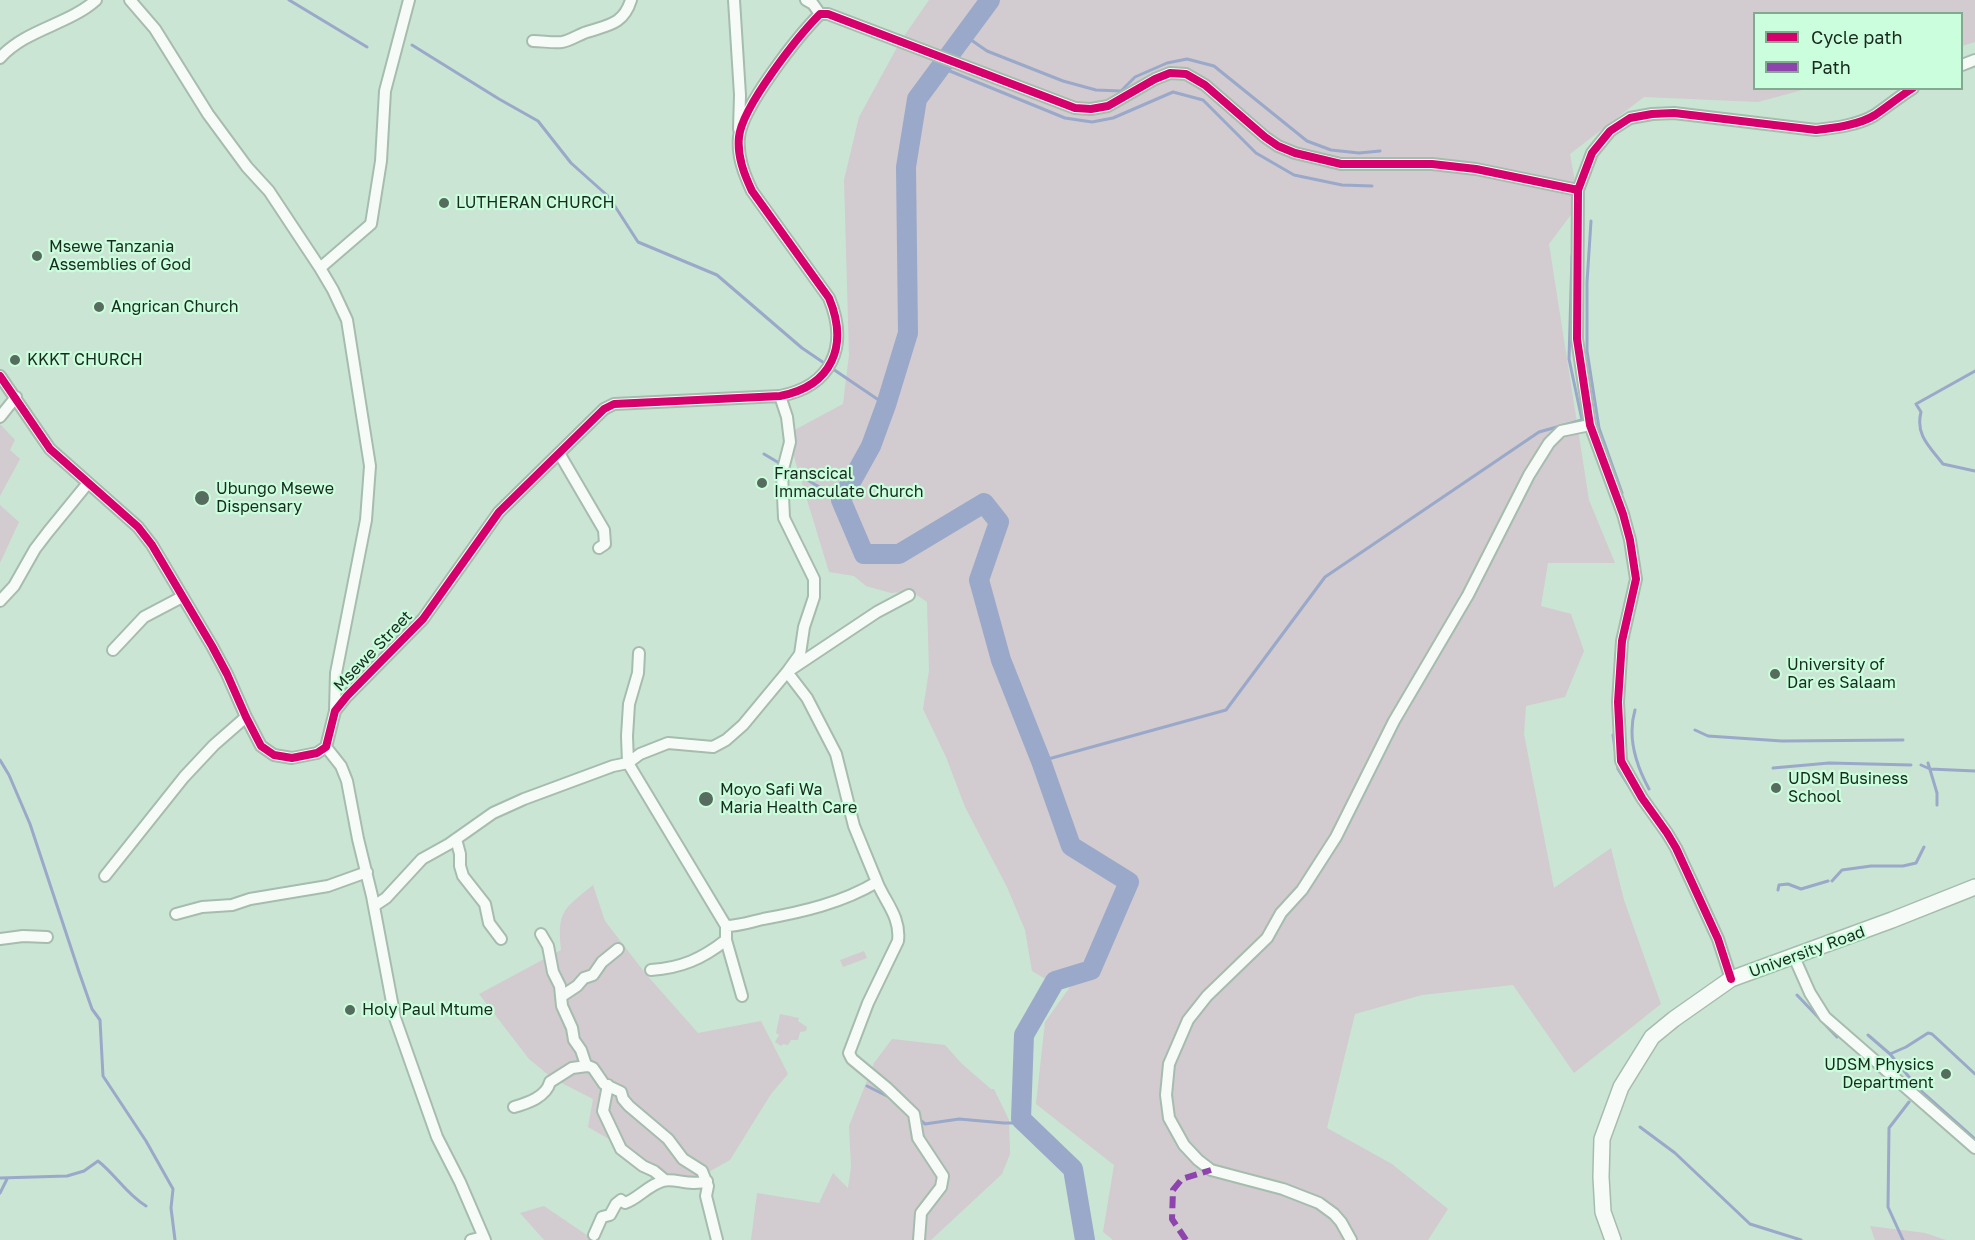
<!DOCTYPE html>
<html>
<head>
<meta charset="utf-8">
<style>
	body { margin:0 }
	#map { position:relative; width:1975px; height:1240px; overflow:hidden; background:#cae5d3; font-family:"Golos Text",sans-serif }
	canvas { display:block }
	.legend { position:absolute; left:1753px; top:12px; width:210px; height:78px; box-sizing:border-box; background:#cafedc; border:2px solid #83aa90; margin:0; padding:8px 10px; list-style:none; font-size:18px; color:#182b1f }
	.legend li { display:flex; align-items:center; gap:12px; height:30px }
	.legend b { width:30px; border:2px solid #83aa90 }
</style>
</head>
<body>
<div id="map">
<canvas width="1975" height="1240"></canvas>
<ul class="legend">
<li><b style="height:8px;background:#d6006c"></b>Cycle path</li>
<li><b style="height:8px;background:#8e44ad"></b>Path</li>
</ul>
</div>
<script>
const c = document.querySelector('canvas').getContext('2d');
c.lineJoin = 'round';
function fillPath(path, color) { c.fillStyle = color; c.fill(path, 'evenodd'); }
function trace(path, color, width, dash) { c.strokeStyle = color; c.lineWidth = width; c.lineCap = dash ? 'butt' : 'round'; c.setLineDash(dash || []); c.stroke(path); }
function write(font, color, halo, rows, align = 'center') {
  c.font = font + ' "Golos Text",sans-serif'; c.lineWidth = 4.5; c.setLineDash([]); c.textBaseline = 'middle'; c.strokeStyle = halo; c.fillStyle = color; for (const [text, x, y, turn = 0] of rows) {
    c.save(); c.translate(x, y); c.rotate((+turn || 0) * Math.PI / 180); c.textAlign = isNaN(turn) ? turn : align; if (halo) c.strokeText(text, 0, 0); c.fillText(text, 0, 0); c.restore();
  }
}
const green = new Path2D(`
	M929 0H1975V42L1962 46V14H1754V88L1806 89 1758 102 1644 97 1570 154 1579 204 1549 244 1589 500 1615 563H1548L1541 606 1571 614 1584 651 1565 697 1526 706 1524 734 1554 888 1611 848 1624 900 1661 1004 1574 1073 1513 985 1422 995 1355 1014 1327 1128 1392 1164 1448 1209 1428 1240H1113L1103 1232 1114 1165 1036 1104 1045 1022 1075 980C1054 984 1051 983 1032 971L1025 930 1007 887 965 807 946 757 923 709 929 671 927 602 911 591 891 593 866 586 854 576 829 572 787 434 843 404 849 355 844 180 859 117 900 42Z
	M0 424 15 440 10 450 20 459 0 496Z
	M0 505 19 522 0 563Z
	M593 885 605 921 645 973 698 1033 761 1021 788 1074 771 1094 730 1160 687 1184 588 1127 593 1099 552 1078 529 1059 479 994 561 950C557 910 564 909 593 885Z
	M864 951 867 958 843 967 840 960Z
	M780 1014 799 1018 798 1021 807 1027 806 1031 800 1032 798 1040H791L788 1045 783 1044 781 1046 775 1042 779 1035 781 1036 776 1033Z
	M892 1039 945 1045 962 1064 991 1089H994L1009 1120 1010 1154 1002 1174 931 1240H751L757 1193 819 1203 833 1173 848 1188 851 1167 849 1126 874 1063Z
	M544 1206 594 1240H544L520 1213Z
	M1870 1226 1925 1233 1946 1240H1875Z`);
const stream = new Path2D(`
	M289 0 367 47
	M964 35 987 51 1063 81 1096 90 1121 91 1135 77 1167 63 1187 59 1214 66 1307 141 1331 150 1359 153 1380 151
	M412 45 499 99 538 121 571 163 609 197 638 242 717 275 802 348 886 405
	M940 67 1065 118 1092 122 1113 118 1173 92 1203 100 1256 153 1294 175 1342 185 1372 186
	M1591 221 1587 282V351L1599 428 1622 493
	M1975 371 1916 404 1921 412C1915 435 1930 447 1943 464L1975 471
	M764 454 841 500
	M1635 710C1627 737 1636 765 1649 789
	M1695 730 1708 736 1782 741 1903 740
	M1613 735 1618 769 1640 804
	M0 760 9 775 30 824 79 972 92 1009 100 1020 103 1076 146 1141 173 1189 171 1208 175 1240
	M1041 761 1226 710 1325 577 1539 432 1582 420 1569 359 1572 256
	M1928 763 1937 793V805
	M1921 765 1930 769 1975 771
	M1773 768 1829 763 1911 765
	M1832 881 1842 870 1871 866H1903L1916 863 1924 847
	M1778 890 1779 885 1788 884 1801 889 1828 881
	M1797 995 1837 1037
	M1868 1035 1890 1054 1919 1089 1975 1139
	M1890 1054 1906 1047 1928 1033 1932 1034 1975 1074
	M867 1086 889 1097
	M919 1119 925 1124 959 1119 1004 1123H1026
	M1640 1127 1675 1153 1750 1224 1801 1240
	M0 1178 67 1176 84 1171 98 1161C116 1175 126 1194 146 1206
	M0 1193 7 1179
	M1903 1240 1888 1207 1889 1128 1909 1102`);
const river = new Path2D(`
	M990 0 917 99 906 167 908 333 886 405 871 446 841 500 864 554H899L984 503 999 522 979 580 1001 660 1041 761 1071 846 1129 882 1091 970 1055 981 1024 1035 1021 1119 1073 1169 1085 1240`);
const street = new Path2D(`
	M130 0 155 29 208 114 247 167 269 191 320 268 333 290 347 320 370 466 366 520 336 673 335 711
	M734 0 740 95 739 129
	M806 0 813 4 820 14
	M533 41C543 41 552 43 562 42 569 41 577 36 584 33 606 25 623 26 631 0
	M0 58C26 29 68 25 96 0
	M1962 65 1975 60
	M320 268 371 224 381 161 385 91 409 0
	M0 376 50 449 138 527 152 545 212 646 227 674 246 717 261 746 274 755 292 758 317 753 326 747 335 711 347 696 423 619 499 512 604 409 614 404 780 396C832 386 849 346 829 298L752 191C744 174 737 156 739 137 742 107 798 36 820 14H828L1075 108 1091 109 1108 106 1155 79 1170 73 1186 74 1205 85 1265 137 1278 146 1295 153 1341 164H1432L1476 169 1578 190
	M0 417 16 397
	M559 453 604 530 605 544 599 548
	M0 601 14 586 35 549 48 532 88 483
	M113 650 144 617 182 597
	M639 653 638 673 629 704 627 736 628 763 726 926V940L742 996
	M326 747 341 766 347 781 358 839 372 896 395 1018 437 1137 460 1182 485 1240
	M456 839 460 854V866L463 876 485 904 489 923 501 939
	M105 876 184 777 214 745 246 717
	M877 882C885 902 901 917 898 941L868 1003 849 1053 852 1059 887 1088 914 1114 918 1138 943 1176 941 1187 921 1213 919 1240
	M374 906 386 898 422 859 449 844 493 813 524 799 613 766 628 763 640 754 668 743 713 747 726 740 743 725 787 672 877 612 909 595
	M176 914 202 907 232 905 250 899 328 886 367 872
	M726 926C739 926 750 922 763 919 802 912 842 903 877 882L854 826 836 754 807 698 787 672 800 654 804 627 814 597V579L784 518 782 473 790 442 787 417 780 396
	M541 934 548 946 553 972 560 986 562 1006 572 1028 574 1040 581 1050 586 1065 593 1068 604 1084 621 1092 623 1099 629 1106 668 1139 683 1159 702 1171 708 1186 706 1196 717 1240
	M0 939 23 936 47 937
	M1794 957 1810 993 1825 1017 1975 1148
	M651 970C681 968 702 959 726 940
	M1731 979 1718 939 1676 848 1667 833 1642 798 1621 761 1618 702 1622 641 1636 579 1630 540 1623 514 1590 425 1577 339 1578 190 1592 153 1610 131 1630 118 1652 114 1674 113 1816 130C1834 128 1859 125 1875 115 1888 106 1899 97 1913 88
	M562 996 577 986 584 978 593 975 602 962 618 949
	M608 1085 603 1111 621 1149 643 1166 654 1171 665 1180
	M514 1107C528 1103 546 1097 550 1082L572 1068 587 1066
	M594 1235 602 1217 610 1215 616 1204 621 1200 625 1203C638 1199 648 1185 663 1181 674 1177 689 1187 707 1181
	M471 1240 483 1237
	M1351 1240 1341 1222 1334 1214 1319 1203 1283 1189 1211 1170 1198 1160 1184 1145 1169 1118 1166 1095 1169 1064 1188 1020 1207 996 1267 938 1281 913 1302 890 1336 837 1394 721 1468 595 1529 475 1549 443 1561 431 1590 425`);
const secondary = new Path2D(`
	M1613 1240 1603 1212 1601 1177 1602 1139 1621 1087 1652 1037 1674 1019 1731 979 1892 920 1975 887`);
const quiet = new Path2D(`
	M1186 1240 1172 1219 1173 1190 1182 1179 1211 1170`);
const cycleway = new Path2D(`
	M0 376 50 449 138 527 152 545 212 646 227 674 246 717 261 746 274 755 292 758 317 753 326 747 335 711 347 696 423 619 499 512 604 409 614 404 780 396C832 386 849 346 829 298L752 191C744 174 737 156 739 137 742 107 798 36 820 14H828L1075 108 1091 109 1108 106 1155 79 1170 73 1186 74 1205 85 1265 137 1278 146 1295 153 1341 164H1432L1476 169 1578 190
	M1731 979 1718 939 1676 848 1667 833 1642 798 1621 761 1618 702 1622 641 1636 579 1630 540 1623 514 1590 425 1577 339 1578 190 1592 153 1610 131 1630 118 1652 114 1674 113 1816 130C1834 128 1859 125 1875 115 1888 106 1899 97 1913 88`);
const markers = [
	[444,203,6,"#566c5e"],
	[37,256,6,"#566c5e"],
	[99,307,6,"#566c5e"],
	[15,360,6,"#566c5e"],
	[762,483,6,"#566c5e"],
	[202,498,8,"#566c5e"],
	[1775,674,6,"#566c5e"],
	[1776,788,6,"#566c5e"],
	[706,799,8,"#566c5e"],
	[350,1010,6,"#566c5e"],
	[1946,1074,6,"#566c5e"]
];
const poiNames = [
	["LUTHERAN CHURCH",456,203],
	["Msewe Tanzania",49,247],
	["Assemblies of God",49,265],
	["Angrican Church",111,307],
	["KKKT CHURCH",27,360],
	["Franscical",774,474],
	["Immaculate Church",774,492],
	["Ubungo Msewe",216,489],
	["Dispensary",216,507],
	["University of",1787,665],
	["Dar es Salaam",1787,683],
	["UDSM Business",1788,779],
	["School",1788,797],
	["Moyo Safi Wa",720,790],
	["Maria Health Care",720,808],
	["Holy Paul Mtume",362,1010],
	["UDSM Physics",1934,1065,"right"],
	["Department",1934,1083,"right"]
];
const streetNames = [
	["Msewe Street",373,651,-46],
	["University Road",1807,952,-20]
];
fillPath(green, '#d2cbd0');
trace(stream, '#9aa9c9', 3);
trace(river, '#9aa9c9', 20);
trace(street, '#a6bcae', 14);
trace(secondary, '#a6bcae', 18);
trace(street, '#f7fbf8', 10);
trace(secondary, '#f7fbf8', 15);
trace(quiet, '#8e44ad', 6, [12, 6]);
trace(cycleway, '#d6006c', 8);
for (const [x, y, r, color] of markers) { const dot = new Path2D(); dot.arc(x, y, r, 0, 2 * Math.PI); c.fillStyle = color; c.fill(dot); trace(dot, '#cafedc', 2); }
write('16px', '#182b1f', '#cafedc', poiNames, 'left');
write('16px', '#182b1f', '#cafedc', streetNames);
</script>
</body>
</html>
